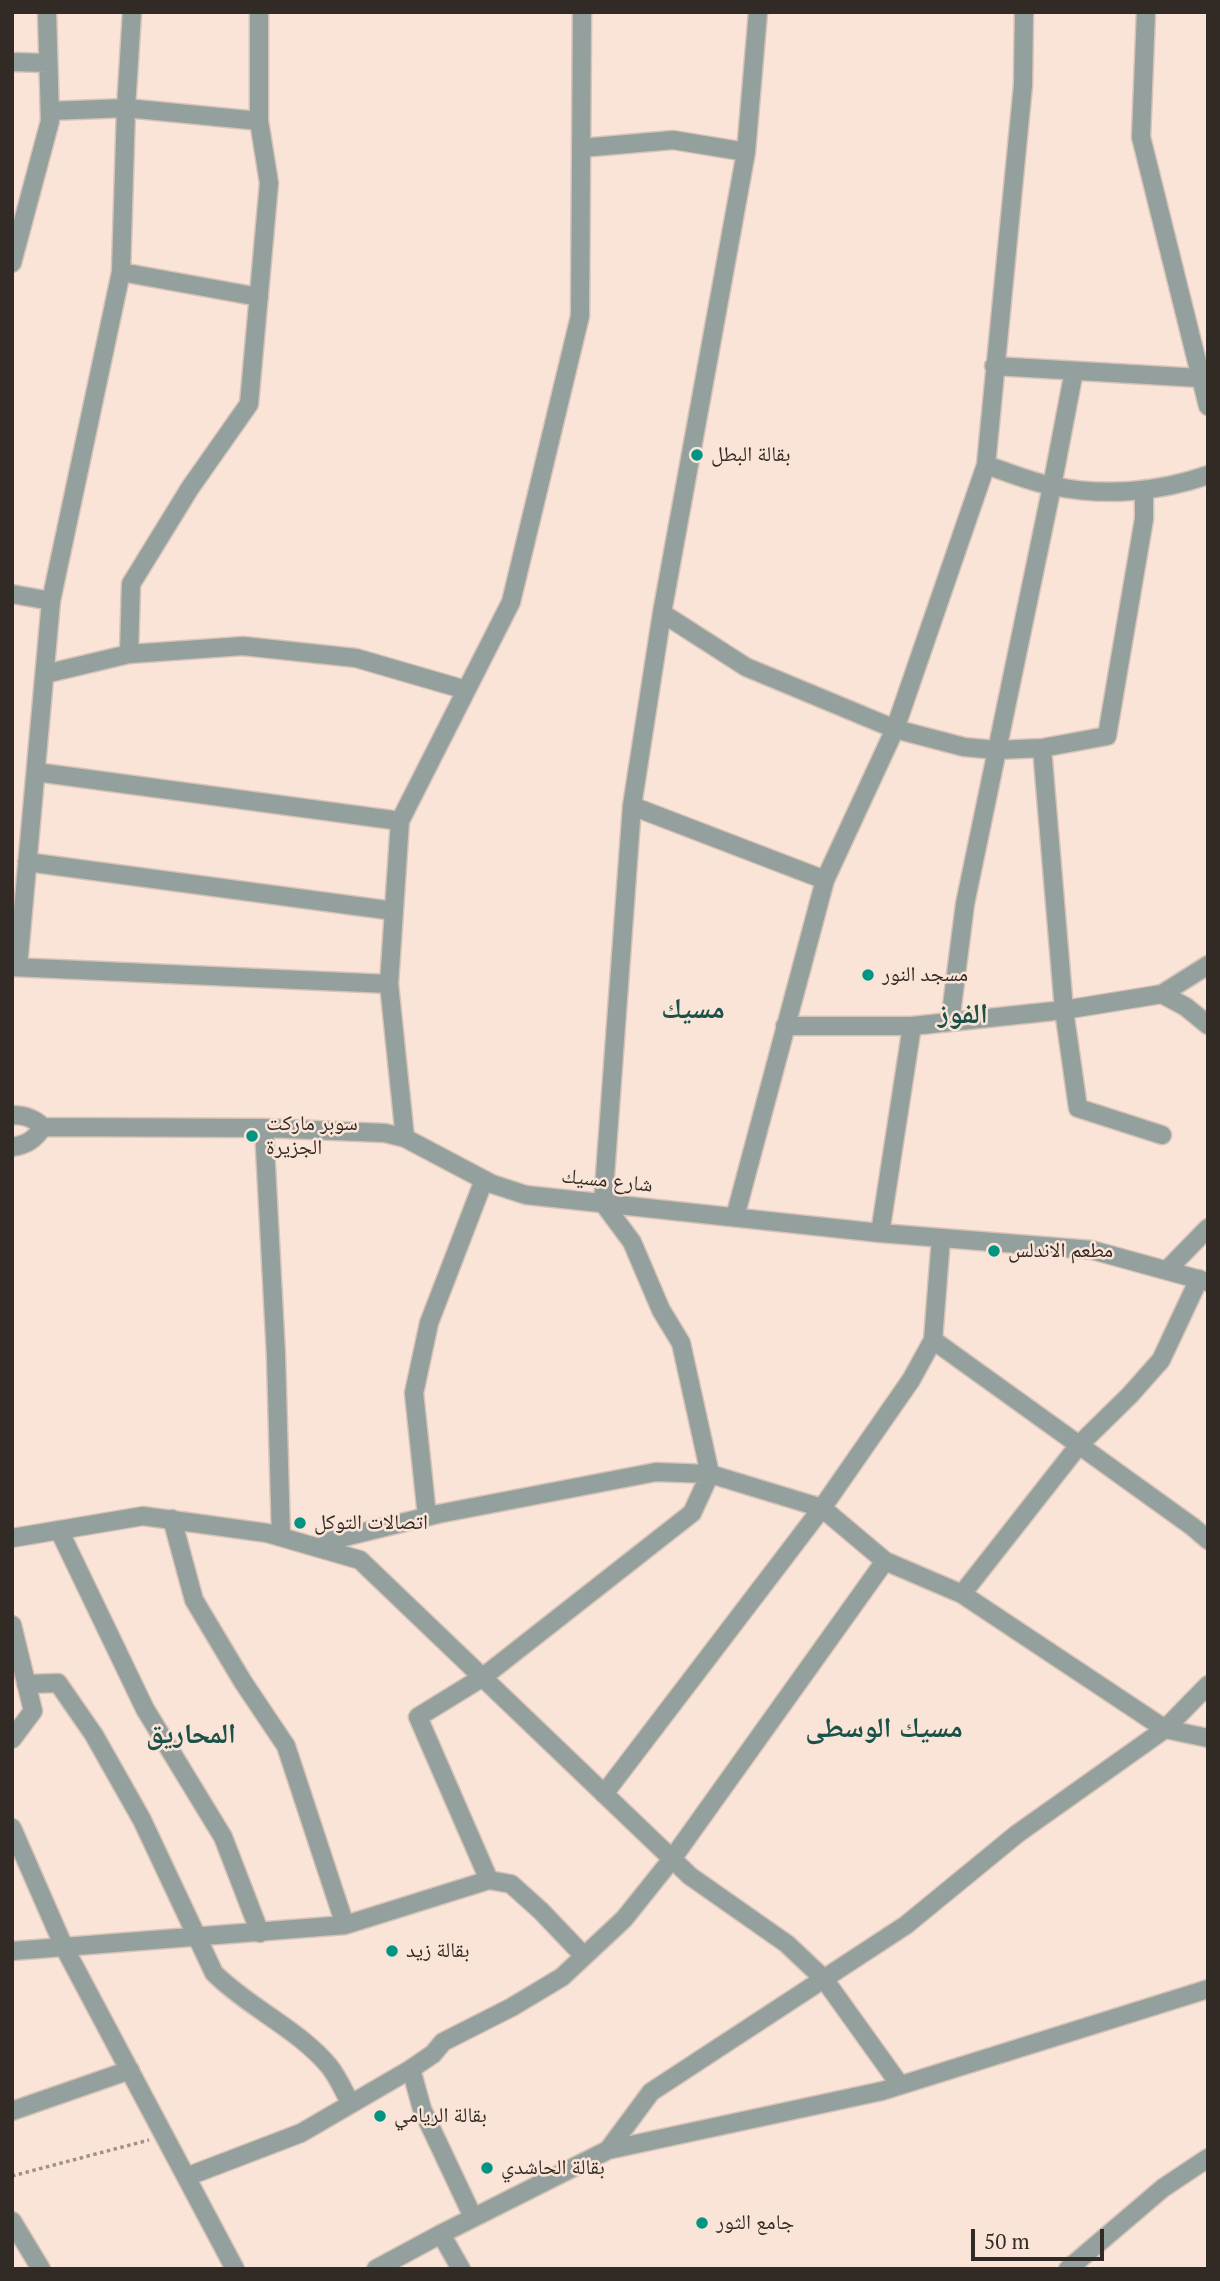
<!DOCTYPE html>
<html>
<head>
<meta charset="utf-8">
<style>
	body { margin:0 }
	#map { position:relative; width:1220px; height:2281px; overflow:hidden; background:#fae4d7; font-family:"PT Serif",serif }
	canvas { display:block }
	.frame { position:absolute; inset:0; border:14px solid #322a25; pointer-events:none }
	.scale { position:absolute; left:971px; top:2229px; width:133px; height:32px; box-sizing:border-box; border:4px solid #322a25; border-top:0; padding-left:9px; font-size:21px; line-height:24px; white-space:nowrap; color:#322a25; -webkit-text-stroke:5px #fae4d7; paint-order:stroke }
</style>
</head>
<body>
<div id="map">
<canvas width="1220" height="2281"></canvas>
<div class="frame"></div>
<div class="scale">50 m</div>
</div>
<script>
const c = document.querySelector('canvas').getContext('2d');
c.lineJoin = 'round';
function trace(path, color, width, dash) { c.strokeStyle = color; c.lineWidth = width; c.lineCap = dash ? 'butt' : 'round'; c.setLineDash(dash || []); c.stroke(path); }
function write(font, color, halo, rows, align = 'center') {
  c.font = font + ' "PT Serif","Noto Naskh Arabic",serif'; c.lineWidth = 5; c.setLineDash([]); c.textBaseline = 'middle'; c.strokeStyle = halo; c.fillStyle = color; for (const [text, x, y, turn = 0] of rows) {
    c.save(); c.translate(x, y); c.rotate((+turn || 0) * Math.PI / 180); c.textAlign = isNaN(turn) ? turn : align; if (halo) c.strokeText(text, 0, 0); c.fillText(text, 0, 0); c.restore();
  }
}
const path = new Path2D(`
	M12 2176 149 2140`);
const minor = new Path2D(`
	M1146 12 1141 137 1208 406
	M12 62 48 63
	M50 111 126 108 259 121
	M581 148 673 140 746 152
	M12 263 50 121 47 12
	M121 272 259 297
	M994 366 1200 378
	M986 465C1008 472 1030 482 1053 486 1104 497 1159 492 1208 475
	M12 594 51 601
	M662 613 746 667 895 729 964 747 996 750 1042 748 1107 736 1144 519V490
	M129 654 131 584 190 488 249 404 269 183 259 121V12
	M45 674 129 654 243 646 356 658 466 690
	M1042 748 1064 1010 1078 1108 1162 1135
	M36 772 400 821
	M632 806 825 880
	M27 862 394 911
	M18 966 51 601 121 272 126 108 132 12
	M12 967 389 984
	M1162 994 1208 965
	M950 1022 965 904 1052 486 1074 371
	M785 1026H912L1064 1010 1162 994 1186 1007 1208 1025
	M12 1115C25 1115 34 1118 43 1127L264 1128 385 1133 405 1138 492 1184 526 1195 880 1233 1092 1250 1208 1282
	M264 1128 276 1356 281 1537
	M405 1138 389 984 400 821 511 602 580 316 582 12
	M12 1147C27 1145 35 1139 43 1127
	M735 1217 825 880 895 729 986 465 1023 85 1024 12
	M880 1233 912 1026
	M941 1238 933 1340 1193 1527 1208 1540
	M1168 1269 1208 1228
	M427 1516 414 1393 429 1323 484 1180
	M172 1519 194 1600 243 1682 286 1746 345 1925
	M59 1530 145 1709 223 1837 260 1933
	M12 1538 143 1516 267 1533 360 1560 690 1876 787 1944 824 1979 900 2085
	M321 1548 332 1540 438 1514 656 1472 710 1474 822 1508 885 1561 962 1594 1165 1729 1208 1738
	M962 1594 1079 1445 1130 1395 1161 1360 1199 1279
	M12 1625 33 1711 12 1739
	M26 1684 58 1683 94 1735 142 1820 214 1973C249 2008 297 2028 329 2066 338 2077 344 2092 351 2104
	M604 1794 822 1508 911 1380 933 1340
	M12 1828 64 1947 235 2269
	M489 1880 418 1717 483 1677 692 1513 710 1474 681 1343 661 1310 632 1242 603 1203 632 806 662 613 746 152 758 12
	M12 1951 345 1925 489 1880 511 1884 541 1911 584 1956
	M12 2111 130 2070
	M608 2150 651 2092 906 1925 1017 1834 1165 1729 1208 1685
	M186 2177 301 2133 411 2069
	M473 2217 422 2109 411 2069 433 2054 443 2042 512 2007 562 1977 624 1919 672 1859 885 1561
	M12 2221 41 2269
	M441 2234 461 2269
	M376 2269 441 2234 608 2150 882 2091 1208 1989
	M1068 2269 1163 2188 1208 2158`);
const markers = [
	[697,455,7,"#009482"],
	[868,975,7,"#009482"],
	[252,1136,7,"#009482"],
	[994,1251,7,"#009482"],
	[300,1523,7,"#009482"],
	[392,1951,7,"#009482"],
	[380,2116,7,"#009482"],
	[487,2168,7,"#009482"],
	[702,2223,7,"#009482"]
];
const poiNames = [
	["بقالة البطل",711,455],
	["مسجد النور",882,975],
	["سوبر ماركت",266,1124],
	["الجزيرة",266,1148],
	["مطعم الاندلس",1008,1251],
	["اتصالات التوكل",314,1523],
	["بقالة زيد",406,1951],
	["بقالة الريامي",394,2116],
	["بقالة الحاشدي",501,2168],
	["جامع الثور",716,2223]
];
const streetNames = [
	["شارع مسيك",607,1181,6]
];
const districtNames = [
	["مسيك",693,1010],
	["الفوز",963,1015],
	["مسيك الوسطى",884,1729],
	["المحاريق",191,1735]
];
trace(minor, '#d6c3b7', 21);
trace(path, '#a09087', 3.5, [3.5, 3.5]);
trace(minor, '#94a09d', 18);
for (const [x, y, r, color] of markers) { const dot = new Path2D(); dot.arc(x, y, r, 0, 2 * Math.PI); c.fillStyle = color; c.fill(dot); trace(dot, '#fae4d7', 2.5); }
write('21px', '#322a25', '#fae4d7', poiNames, 'left');
write('21px', '#322a25', '#fae4d7', streetNames);
write('bold 28px', '#1a5249', '#fae4d7', districtNames);
</script>
</body>
</html>
